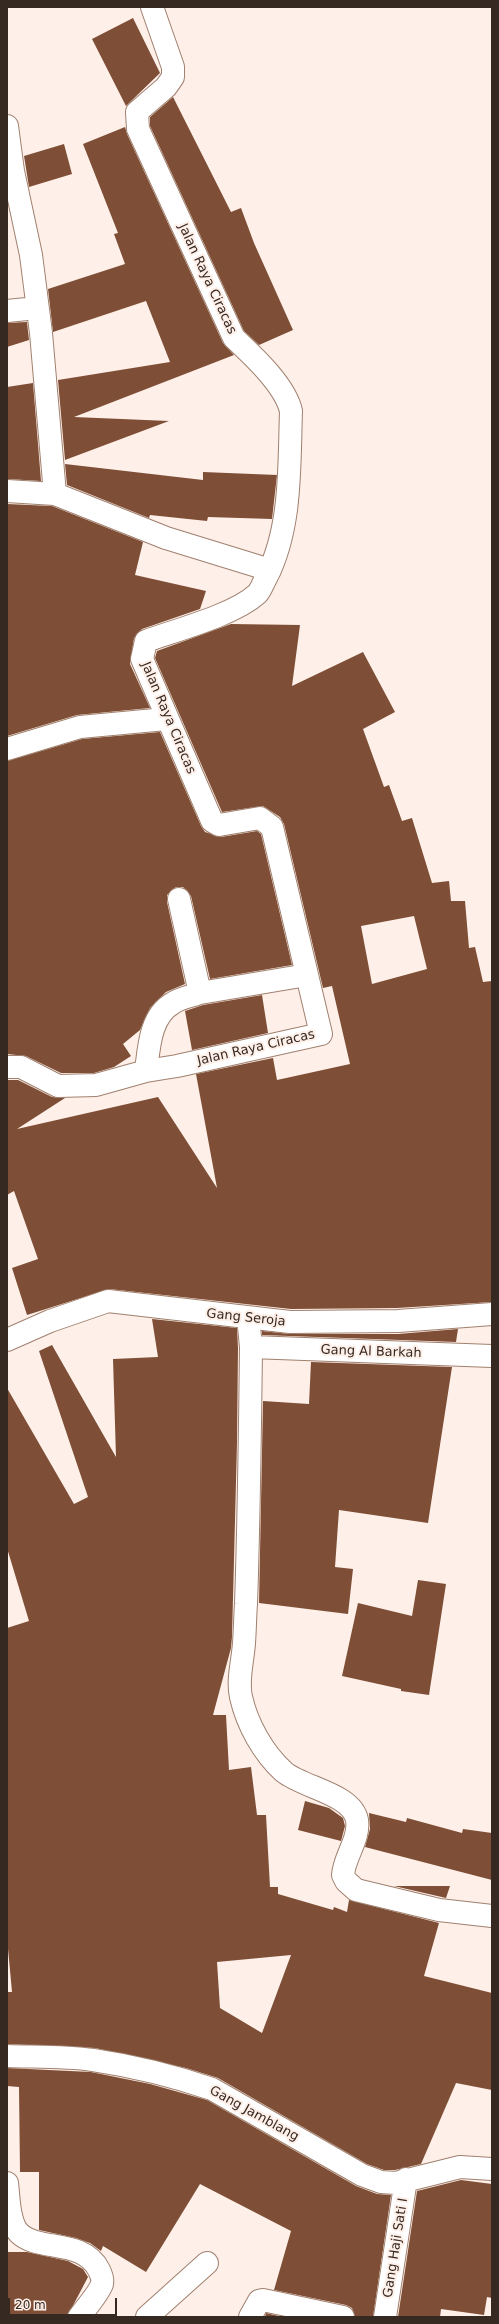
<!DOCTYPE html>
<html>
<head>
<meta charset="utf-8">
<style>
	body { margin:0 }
	#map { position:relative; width:499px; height:2324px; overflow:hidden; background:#feefe8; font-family:"DejaVu Sans",sans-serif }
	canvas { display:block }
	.frame { position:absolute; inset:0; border:8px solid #362922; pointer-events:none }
	.scale { position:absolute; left:8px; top:2298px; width:109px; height:18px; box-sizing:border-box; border:2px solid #362922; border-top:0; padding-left:5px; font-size:12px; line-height:14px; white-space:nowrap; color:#362922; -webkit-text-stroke:3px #feefe8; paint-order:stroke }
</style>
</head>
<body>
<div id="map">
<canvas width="499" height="2324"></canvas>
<div class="frame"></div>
<div class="scale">20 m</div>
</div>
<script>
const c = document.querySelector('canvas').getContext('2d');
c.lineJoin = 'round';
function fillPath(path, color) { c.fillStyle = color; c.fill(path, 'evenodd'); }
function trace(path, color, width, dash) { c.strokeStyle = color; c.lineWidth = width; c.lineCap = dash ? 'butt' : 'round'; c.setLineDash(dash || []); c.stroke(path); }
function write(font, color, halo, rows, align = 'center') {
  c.font = font + ' "DejaVu Sans",sans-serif'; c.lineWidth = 4; c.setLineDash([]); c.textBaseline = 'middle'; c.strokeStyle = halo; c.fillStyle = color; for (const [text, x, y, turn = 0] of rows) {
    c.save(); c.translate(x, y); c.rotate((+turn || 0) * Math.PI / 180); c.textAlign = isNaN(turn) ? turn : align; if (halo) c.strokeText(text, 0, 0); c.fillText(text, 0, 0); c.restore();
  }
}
const building = new Path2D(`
	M133 18 160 73 126 106 92 39Z
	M173 97 231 212 241 208 254 243 293 330 259 345 244 331 150 126V117Z
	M125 127 127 134 223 343 234 355 74 417 169 421 65 460 58 380 170 362 146 301 53 332 48 289 125 264 114 234 118 233 83 144Z
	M64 144 72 174 29 187 24 156Z
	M27 322 29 340 7 347V323Z
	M33 383 41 481 7 479V387Z
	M65 464 203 480V472L277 475 272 519 208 517 207 521 150 515 149 518 67 485Z
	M7 504 52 506 143 542 135 575 206 591 200 609 142 629 134 638 130 664 150 708 77 715 7 736Z
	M231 624 300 625 292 686 363 652 395 712 363 729 384 787 389 785 402 821 412 818 432 883 449 881 451 901H465L469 948 475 947 483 982 492 981V1302L397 1308 291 1309 109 1289 27 1315 12 1268 38 1259 14 1191 7 1195V1080H18L52 1097 65 1098 17 1129 158 1097 217 1188 196 1074 273 1058 277 1080 350 1064 332 986 323 988 284 824 280 817 263 806 222 812 155 658 157 651ZM414 916 427 969 372 984 361 926Z
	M160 732 201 826 205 832 221 837 257 831 261 834 292 965 210 979 191 896 183 887H176L167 895V902L185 984 166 992 150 1008 140 1030 123 1044 131 1056 114 1067 94 1073H61L26 1056 7 1054V761L82 739Z
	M262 995 268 1033 192 1050 185 1011 203 1005Z
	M152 1319 237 1328 238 1348 237 1443 232 1637 231 1648 213 1715H226L229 1770 251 1767 257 1815H266L270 1887H278V1894L333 1910 334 1907 347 1912 349 1900 439 1923 424 1976 492 1993V2090L456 2083 421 2164 395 2170H384L367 2164 218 2078 186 2068 95 2048 7 2044V1992H12L7 1938V1628L29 1621 7 1548V1388L74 1504 88 1497 39 1351 52 1345 116 1457 113 1359 158 1357ZM291 1955 262 2033 220 2008 217 1962Z
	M458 1329 456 1342 262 1335V1331L290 1334H398Z
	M311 1362 452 1367 428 1523 339 1510 335 1567 353 1569 348 1614 259 1603 263 1401 309 1404Z
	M418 1580 446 1584 429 1695 401 1691V1689L342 1676 358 1603 412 1616Z
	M305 1801 329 1808 343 1818 345 1826 341 1841 298 1830Z
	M369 1813 406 1822 407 1818 462 1833 463 1829 492 1833V1880L365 1847 370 1829Z
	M394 1886H450L446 1898Z
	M7 2068 91 2072 150 2084 207 2100 356 2186 377 2194 391 2195 373 2317H355L352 2308 346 2305 274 2290 291 2231 200 2184 146 2272 103 2246 101 2251 90 2243 76 2238 39 2230V2172H20L19 2087 7 2086Z
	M461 2180 492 2184V2298L487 2297 484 2315 441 2309 440 2317H398L417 2191Z
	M7 2252H27L68 2261 83 2269 88 2277 67 2317H7Z
	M266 2313 283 2317H265Z`);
const minor = new Path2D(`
	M7 126 13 171 31 255 41 333 55 494
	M7 311 37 308
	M7 491 55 494 166 538 270 570
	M7 749 80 727 166 719
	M200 993 307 975
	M7 1067H21L58 1086 96 1085 146 1071 177 1066 321 1034 272 827 260 818 219 825 212 821 142 659 146 641C176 630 234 615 257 594 261 590 263 583 266 578 292 528 289 466 291 411 285 385 253 356 234 338L138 129 137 112 166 87 173 77V67L152 7
	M146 1071C149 1047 150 1016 173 1003 180 998 192 996 200 993L179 899
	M248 1317 251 1347C250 1433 249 1518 246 1604 245 1617 245 1630 244 1643 243 1660 237 1680 241 1697 247 1724 263 1753 284 1772 304 1788 352 1794 357 1820 360 1839 344 1857 343 1875L346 1881 356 1890 439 1910 492 1916
	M7 1340 50 1321 108 1301 290 1322 398 1321 492 1314
	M251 1347 492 1356
	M7 2056C35 2057 65 2056 93 2060 133 2066 174 2076 212 2089L362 2175 381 2182 396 2183 460 2167 492 2169
	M7 2183C9 2197 8 2222 19 2233 38 2252 83 2238 99 2270 101 2274 103 2280 102 2284 99 2293 85 2309 79 2317
	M147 2317 207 2263
	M250 2317 259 2301 263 2300 343 2317
	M385 2317 406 2179`);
const streetNames = [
	["Jalan Raya Ciracas",207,279,65],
	["Jalan Raya Ciracas",168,718,67],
	["Jalan Raya Ciracas",256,1048,-13],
	["Gang Seroja",246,1318,6],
	["Gang Al Barkah",371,1352,2],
	["Gang Jamblang",254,2114,29],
	["Gang Haji Sati I",396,2248,-81]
];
fillPath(building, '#7e4f36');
trace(minor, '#a0806f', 24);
trace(minor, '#fff', 22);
write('13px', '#362922', '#feefe8', streetNames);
</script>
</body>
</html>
